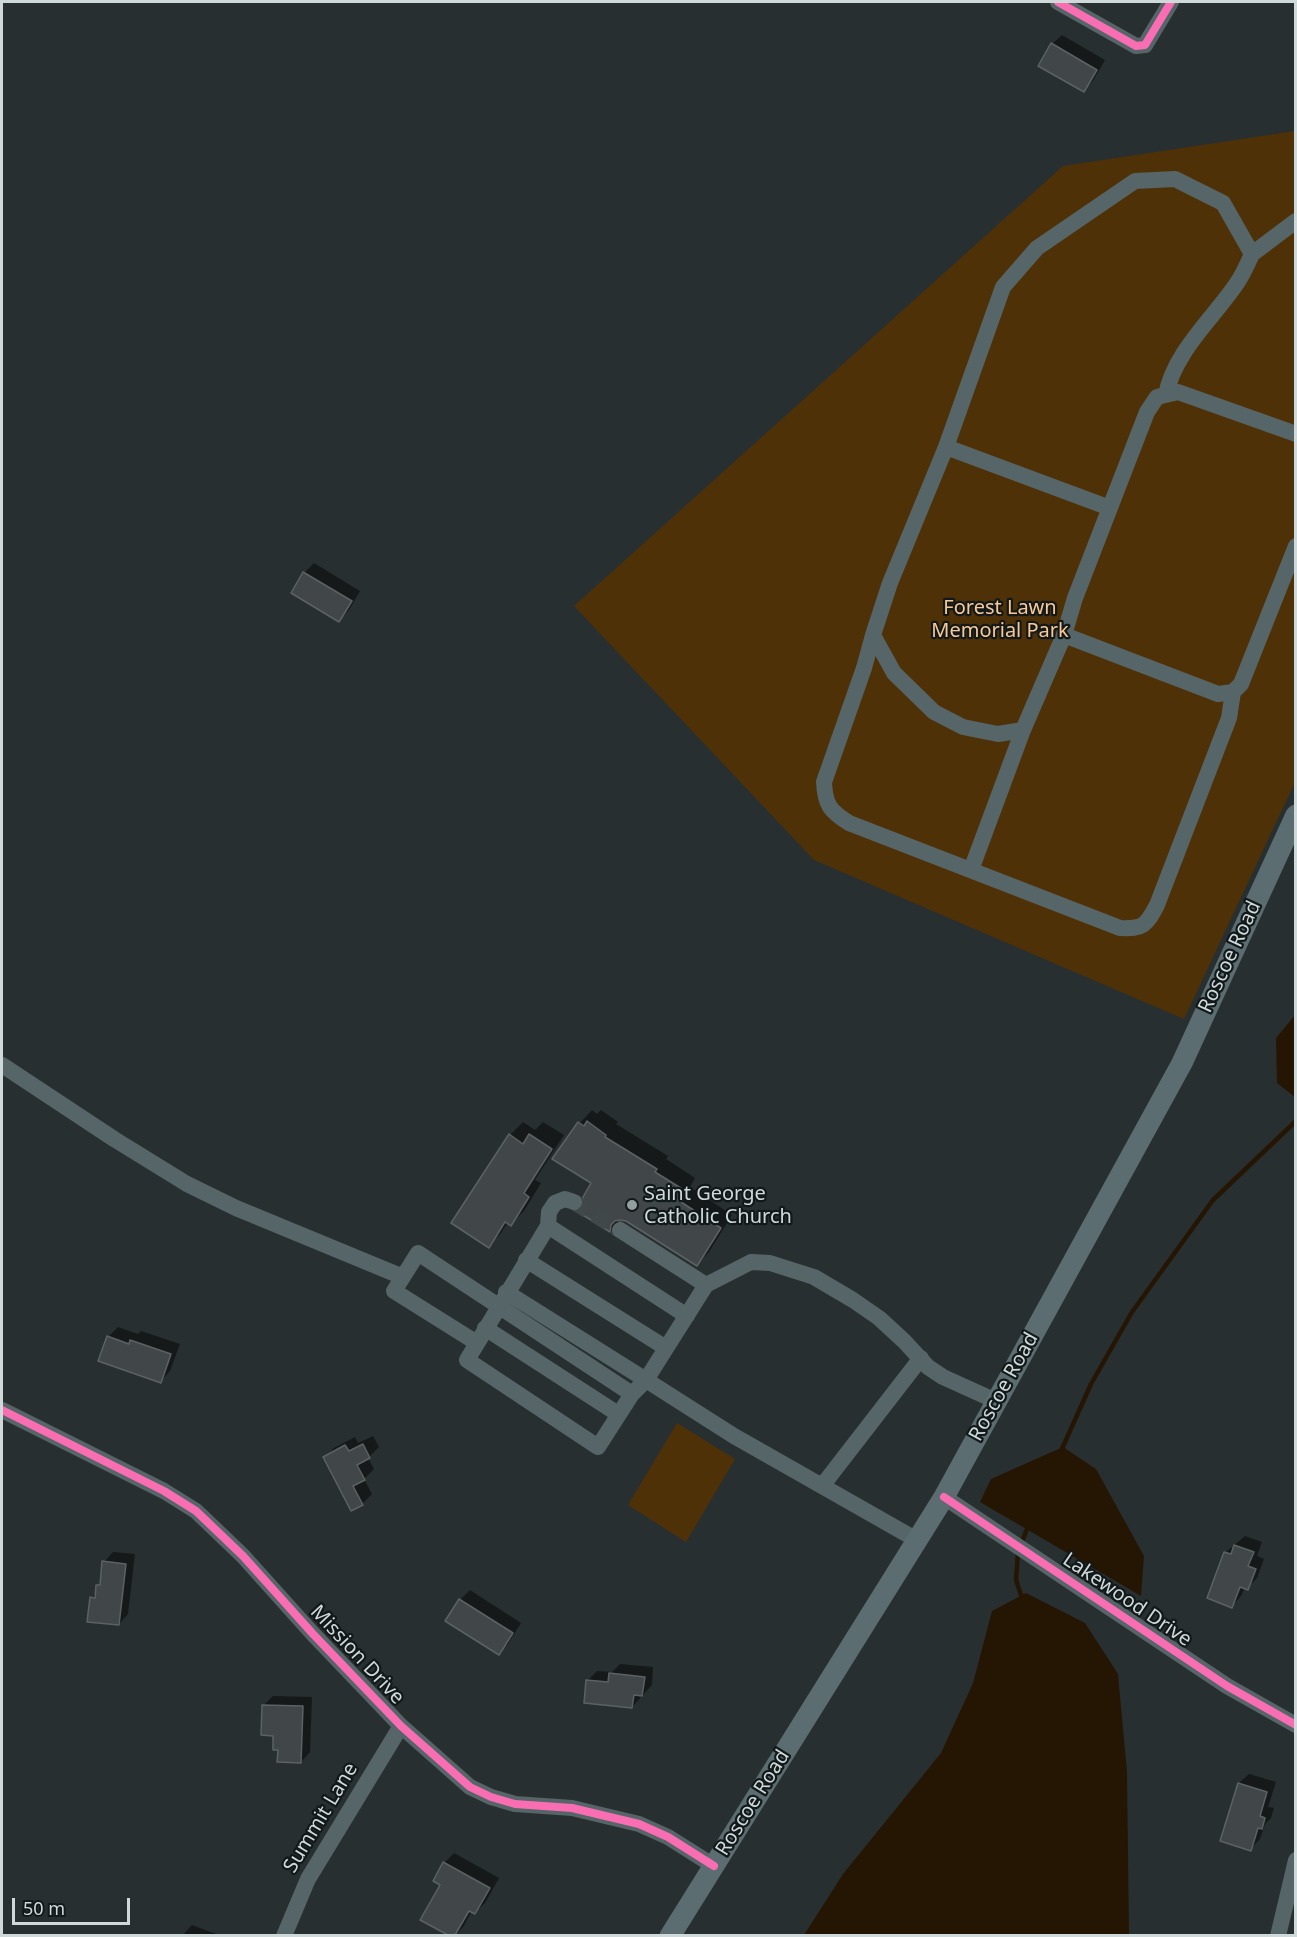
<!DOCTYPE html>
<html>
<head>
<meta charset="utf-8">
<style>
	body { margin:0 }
	#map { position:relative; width:1297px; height:1937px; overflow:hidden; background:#282f31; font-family:"Noto Sans",sans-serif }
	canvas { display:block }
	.frame { position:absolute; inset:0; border:3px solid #d0d9da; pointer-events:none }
	.scale { position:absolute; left:12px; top:1898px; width:118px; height:27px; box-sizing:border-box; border:3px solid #d0d9da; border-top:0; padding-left:8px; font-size:18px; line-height:21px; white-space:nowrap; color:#d0d9da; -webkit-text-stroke:4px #12191a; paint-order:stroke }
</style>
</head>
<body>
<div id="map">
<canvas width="1297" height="1937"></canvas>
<div class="frame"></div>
<div class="scale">50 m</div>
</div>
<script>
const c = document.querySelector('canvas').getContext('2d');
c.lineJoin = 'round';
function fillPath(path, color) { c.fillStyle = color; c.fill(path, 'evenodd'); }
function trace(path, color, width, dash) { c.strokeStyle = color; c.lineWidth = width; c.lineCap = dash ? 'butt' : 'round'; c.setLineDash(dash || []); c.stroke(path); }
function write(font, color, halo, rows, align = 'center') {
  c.font = font + ' "Noto Sans",sans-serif'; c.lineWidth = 4.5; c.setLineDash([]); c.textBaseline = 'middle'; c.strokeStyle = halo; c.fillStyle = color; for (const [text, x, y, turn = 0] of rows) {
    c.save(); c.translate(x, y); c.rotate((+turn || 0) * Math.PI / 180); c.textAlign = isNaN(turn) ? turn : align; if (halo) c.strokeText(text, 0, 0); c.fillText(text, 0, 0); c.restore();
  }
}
const green = new Path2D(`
	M1295 131V782L1184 1019 814 860 574 606 1063 166Z
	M677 1423 735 1459 686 1542 628 1505Z`);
const water = new Path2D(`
	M1295 1015V1097L1277 1083 1276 1038Z
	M1063 1447 1096 1469 1144 1556 1141 1596 980 1502 991 1479Z
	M1026 1593 1085 1623 1118 1674 1127 1772 1129 1935H804L843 1874 941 1753 973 1683 992 1611Z`);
const shadow = new Path2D(`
	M1062 35 1105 60 1093 81 1084 90 1052 44Z
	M314 563 360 591 349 610 339 620 304 573Z
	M592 1110 597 1114 601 1110 618 1122 616 1124 668 1156 666 1159 695 1178 690 1187 732 1215 709 1252 696 1265 626 1219H621L610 1231 585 1206 593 1183 554 1158 580 1123Z
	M523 1122 535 1130 543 1122 564 1135 535 1180 541 1183 524 1211 511 1224 508 1222 501 1233 489 1246 510 1135Z
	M118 1327 138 1334 141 1331 180 1344 170 1371 161 1381 108 1337Z
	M373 1436 379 1447 368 1458 374 1469 364 1479 372 1494 362 1504 352 1509 325 1457 334 1448 355 1437 358 1443Z
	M1245 1536 1262 1542 1257 1556 1264 1559 1257 1578 1247 1588 1245 1587 1241 1596 1232 1606 1225 1553Z
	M113 1552 135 1554 128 1614 119 1624 91 1598 97 1592 98 1585 101 1582 104 1562Z
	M470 1590 521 1623 508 1644 498 1653 460 1600Z
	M620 1664 653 1667 652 1685 632 1707 588 1680 597 1671 612 1672Z
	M273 1696 312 1697 310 1752 301 1762 279 1749 264 1705Z
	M1249 1774 1276 1782 1268 1807 1274 1808 1271 1818 1265 1824 1260 1839 1250 1849 1221 1840 1239 1783Z
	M454 1853 499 1878 485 1903 475 1912 472 1911 463 1927 455 1936H452L422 1919 442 1884 444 1863Z
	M192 1925 219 1935V1936H182Z`);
const stream = new Path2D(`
	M1061 1451 1091 1384 1132 1312 1213 1200 1296 1121
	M1021 1544 1029 1524
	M1018 1552 1016 1580 1021 1595`);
const building = new Path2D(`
	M1051 43 1097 70 1084 92 1038 66Z
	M303 572 352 601 339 622 291 593Z
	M587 1121 606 1135 605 1137 657 1169 655 1172 684 1190 678 1200 721 1228 697 1266 626 1221 620 1220 615 1221 611 1225 610 1232 578 1212 584 1206 583 1197 591 1183 552 1159 578 1122 584 1126Z
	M509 1134 523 1144 529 1134 552 1149 524 1193 529 1197 511 1226 505 1222 489 1248 451 1223Z
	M107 1336 129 1344 130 1340 171 1354 161 1383 98 1361Z
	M363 1444 370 1458 357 1465 365 1480 353 1486 363 1505 351 1511 323 1457 345 1445 349 1451Z
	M1234 1545 1254 1552 1248 1566 1256 1569 1248 1590 1240 1587 1232 1608 1207 1598 1224 1552 1231 1554Z
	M102 1561 126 1564 119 1625 87 1622 90 1597 95 1598 96 1585H100Z
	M459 1599 513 1633 499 1655 445 1621Z
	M609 1673 645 1677 642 1696 634 1695 632 1708 584 1703 586 1680 608 1682Z
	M262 1705 303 1706 301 1763 277 1762 278 1750H273V1736L261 1735Z
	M1238 1783 1267 1792 1260 1816 1265 1818 1262 1829 1258 1828 1251 1851 1220 1841Z
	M443 1862 490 1888 475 1914 469 1911 455 1935H448L420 1920 440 1885 433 1881Z`);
const minorTunnel = new Path2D(`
	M574 1202 620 1230`);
const minor = new Path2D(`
	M1058 2 1136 46 1145 45 1171 2
	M1296 221 1252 254 1223 203 1175 179 1135 181 1037 248 1003 287 946 447 890 583 873 635 894 673 934 712 963 727 998 734 1023 730 1064 635 1218 694 1233 692 1241 684 1296 546
	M1166 395C1174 351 1216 316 1239 280 1244 272 1248 263 1252 254
	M946 447 1110 508
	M873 635 864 668 824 782C825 805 830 811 849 823L1120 928C1143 929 1146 926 1157 905L1229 718 1233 692
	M1064 635 1075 598 1147 412 1157 397 1178 392 1296 434
	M971 870 1023 730
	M2 1065 114 1139 187 1184 236 1208 403 1277
	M548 1226 687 1316
	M620 1230 706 1285
	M526 1260 666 1348
	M506 1292 646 1380 632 1394 598 1447 467 1360 548 1226 549 1212 555 1203 565 1199 574 1202
	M485 1328 618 1414
	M477 1343 394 1291 418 1253 632 1394
	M2 1410 164 1491 196 1511 243 1556 313 1634 401 1726 470 1787 491 1797 515 1804 572 1808 639 1824 668 1837 714 1866
	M822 1486 921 1358
	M944 1497 1227 1686 1296 1725
	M917 1540 734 1436 646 1380 706 1285 751 1262 770 1263 814 1277 853 1300 879 1318 904 1341 928 1367 943 1377 996 1401
	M284 1936 308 1879 401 1726
	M1278 1936 1296 1860`);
const major = new Path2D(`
	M670 1936 944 1497 1182 1063 1296 815`);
const cycleway = new Path2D(`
	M1058 2 1136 46 1145 45 1171 2
	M2 1410 164 1491 196 1511 243 1556 313 1634 401 1726 470 1787 491 1797 515 1804 572 1808 639 1824 668 1837 714 1866
	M944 1497 1227 1686 1296 1725`);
const markers = [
	[632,1205,6,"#959e9f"]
];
const parkNames = [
	["Forest Lawn",1000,608],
	["Memorial Park",1000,631]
];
const streetNames = [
	["Roscoe Road",1230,957,-65],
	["Roscoe Road",1004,1387,-61],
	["Lakewood Drive",1127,1600,34],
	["Mission Drive",357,1655,47],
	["Roscoe Road",753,1803,-58],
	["Summit Lane",321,1818,-59]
];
const poiNames = [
	["Saint George",644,1194],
	["Catholic Church",644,1217]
];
fillPath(green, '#4f3108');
fillPath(water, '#251604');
fillPath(shadow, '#0007');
trace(stream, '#251604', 4.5);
fillPath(building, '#414748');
trace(building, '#5c6264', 1.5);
trace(minorTunnel, '#41484a', 16, [16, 8]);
trace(minor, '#566567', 16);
trace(major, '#5b6d71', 21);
trace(cycleway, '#f96db3', 8);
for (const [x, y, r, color] of markers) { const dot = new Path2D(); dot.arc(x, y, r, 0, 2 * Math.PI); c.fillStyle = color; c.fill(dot); trace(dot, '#12191a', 2); }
write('20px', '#f9c896', '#12191a', parkNames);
write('20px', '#d0d9da', '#12191a', streetNames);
write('20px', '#d0d9da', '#12191a', poiNames, 'left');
</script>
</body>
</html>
